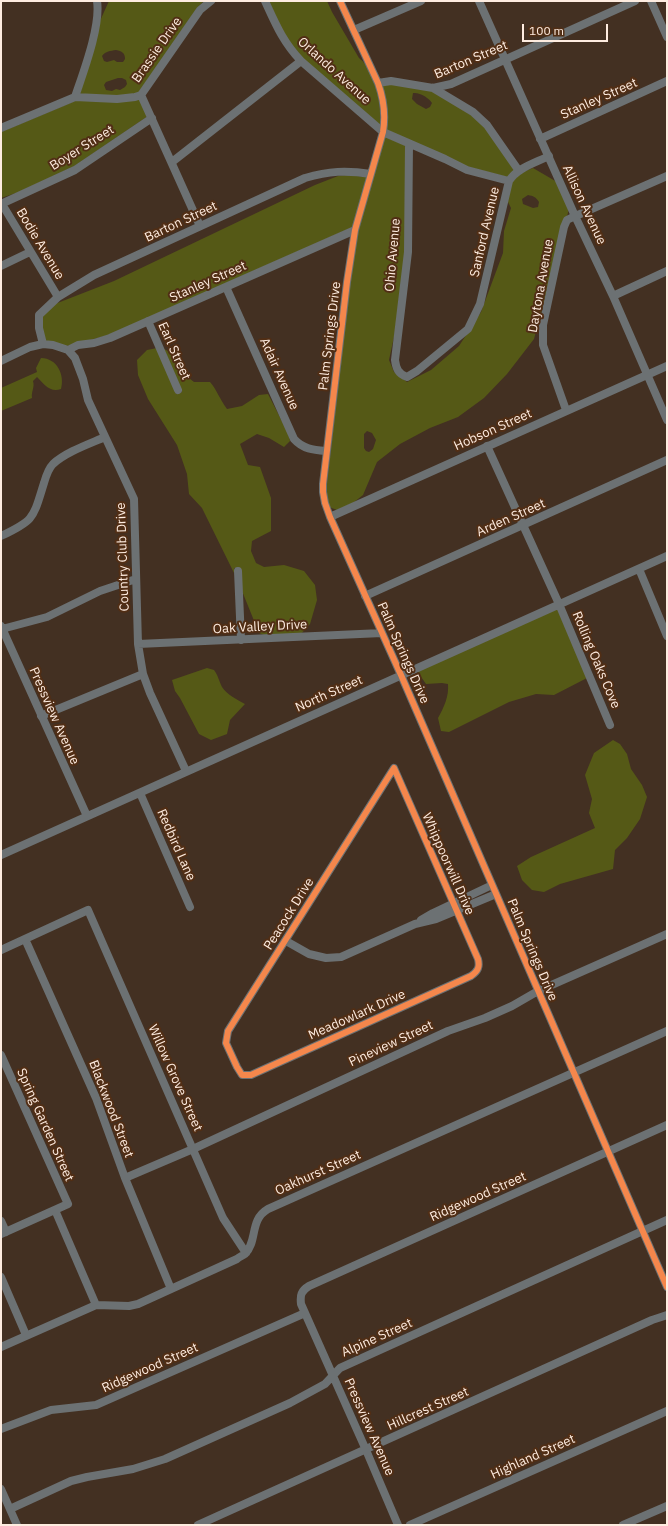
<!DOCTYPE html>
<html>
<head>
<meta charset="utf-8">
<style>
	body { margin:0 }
	#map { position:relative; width:668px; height:1526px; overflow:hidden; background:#433022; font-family:"IBM Plex Sans",sans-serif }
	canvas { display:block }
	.frame { position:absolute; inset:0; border:2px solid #feece0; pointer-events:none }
	.scale { position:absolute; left:522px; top:24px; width:86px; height:18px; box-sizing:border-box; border:2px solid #feece0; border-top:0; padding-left:5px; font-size:12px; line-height:14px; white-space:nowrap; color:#feece0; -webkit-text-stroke:3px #512e15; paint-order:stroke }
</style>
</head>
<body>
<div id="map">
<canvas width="668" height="1526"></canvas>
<div class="frame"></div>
<div class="scale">100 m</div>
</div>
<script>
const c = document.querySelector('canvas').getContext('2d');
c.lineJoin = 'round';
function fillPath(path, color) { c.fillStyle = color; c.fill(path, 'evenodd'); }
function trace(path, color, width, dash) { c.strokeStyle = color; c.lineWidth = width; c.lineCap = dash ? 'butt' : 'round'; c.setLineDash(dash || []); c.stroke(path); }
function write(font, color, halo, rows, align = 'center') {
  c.font = font + ' "IBM Plex Sans",sans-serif'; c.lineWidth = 4; c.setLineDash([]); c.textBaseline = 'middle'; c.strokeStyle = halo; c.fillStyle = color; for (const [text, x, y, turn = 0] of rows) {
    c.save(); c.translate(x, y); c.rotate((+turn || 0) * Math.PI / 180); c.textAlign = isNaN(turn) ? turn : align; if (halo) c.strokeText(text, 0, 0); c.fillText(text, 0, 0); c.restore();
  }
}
const green = new Path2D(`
	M109 1H204L197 8 139 92C121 99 98 95 80 94L99 23ZM116 50C122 51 125 53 125 59L123 62H117L114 60 107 62 104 61 102 56C106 51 110 51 116 50ZM118 78H122L126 80 127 84 125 87 120 90 116 89 112 91 106 90 104 85 106 82Z
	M269 1H327L332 12 359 58C378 73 380 103 381 126L303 59C287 42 278 22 269 1Z
	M392 84 433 91 471 115 485 127 515 170 507 177 468 167 387 130 382 86ZM413 93C420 92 429 98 432 103L430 107 426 109 417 104 412 99Z
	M140 99 148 116 73 167 19 192 1 198V132L75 101Z
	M385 136 406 146 405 251 395 332 389 360 394 372 407 382 431 370 459 346 481 312 503 253 504 231 511 208 507 200 512 182 521 173 533 168 557 182 569 209 534 339 507 374 484 398 458 417 430 428 400 444 377 462 363 495 353 503 337 510 329 507 326 492 350 283 358 232ZM528 195C533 196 536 197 539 202L538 207 533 208 523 204 522 199ZM367 431 372 433 376 440 373 449 369 452 366 451 364 448V434Z
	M347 175 367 177 353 227 109 335 67 346 45 341 42 328V317L55 304 114 281 315 185 338 176Z
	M157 348 177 394 182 392 164 349 168 351 185 375 194 382H210C217 390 220 400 227 409L242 406 259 395 268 394 288 433 290 441 284 447 269 438 257 434 240 444 248 465 260 467 271 498V531L252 541 251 551 256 563 264 567 284 565 304 571 315 585 317 600 310 624 301 634 264 635 259 633 242 591 240 568H234L235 575 202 508 189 494 187 474 177 445 148 399 138 375 137 360 147 350Z
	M41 358C57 358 65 375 61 389 50 393 44 384 37 377L33 381C35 388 31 391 32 398L1 411V388L37 372 36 368Z
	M557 608 587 678 554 695 536 694 509 702 449 732 441 731 438 718C444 707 449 697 448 684L442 683 426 684 417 671Z
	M207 668 214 670C218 675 219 681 222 687 226 694 238 700 245 704L230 720 227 734 211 740 199 734 180 698 175 691 172 680Z
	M613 740 620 744 627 754 631 769 642 785 647 797 640 819 627 838 615 850 613 869 560 884 544 892 532 890 522 880 517 866 531 857 595 828 589 813 592 799 585 775 594 753Z`);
const minor = new Path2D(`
	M265 1C276 25 283 42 301 61L383 132 445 159 467 170 509 181
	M340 1 378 83C384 100 386 114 383 132L355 230 347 282 323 484V492L325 503 330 517 401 675 667 1287
	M479 1 575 216 613 296 667 420
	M651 1 667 37
	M354 30 421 1
	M378 83 391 81 433 88 451 84 635 1
	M433 88 473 112 487 125 519 171
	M141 95 200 226
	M75 97C83 73 101 26 97 1
	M1 128 75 97 117 99 135 97 141 95 200 10 211 1
	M540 139 667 81
	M409 144 408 252 395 360C396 368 398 374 407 377L417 371 468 329 480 304 509 181C517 168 535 163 549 156
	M172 162 301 61
	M1 204 75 170 152 118
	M2 204 58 297
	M1 266 30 252
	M226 287 294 439C303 449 313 450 326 451
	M613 296 667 271
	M148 321 178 390
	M43 344 39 328V315L58 297 94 275 305 178C329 171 346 170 371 174
	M68 350 78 345 94 343 110 338 355 230
	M1 361 30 347 43 344 53 345 68 350 75 358 83 379 88 400 134 499 138 644 143 674 150 693 186 771
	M566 410 543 345V325L564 227 567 220 571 218 667 176
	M487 446 559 604 610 725
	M330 517 667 366
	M1 536C35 520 33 518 44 483 46 476 48 469 53 464 66 452 89 444 105 437
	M639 569 667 636
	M238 571 241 640
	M365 596 667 460
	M1 626 87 816
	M2 629 47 617 100 591 136 579
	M138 644 382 633
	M41 716 143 674
	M394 768 478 959C480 967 478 971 471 976L251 1075H242L237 1067 226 1043 228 1031Z
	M140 793 190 907
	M1 855 667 556
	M421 920 433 913 492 885
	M25 939 96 1098 125 1178 171 1289
	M286 941 309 954 326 958 341 957 415 924 436 919 496 894
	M1 950 88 910 223 1218 246 1253
	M1 1055 68 1204 1 1234
	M125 1178 193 1149 448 1031 485 1018 512 1006 538 991 667 934
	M55 1210 96 1305
	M1 1221 6 1232
	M1 1277 26 1335
	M1 1347 96 1305 129 1306 138 1304 237 1259C239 1257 242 1256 245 1254 258 1241 249 1220 268 1209L667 1031
	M1 1429 51 1410 96 1405 305 1313
	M1 1489 17 1525
	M10 1509 71 1481 87 1477 133 1469 165 1459 290 1403 325 1384 340 1368 667 1220
	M198 1525 652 1320 667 1315
	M398 1525 366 1450 301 1304C300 1295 301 1291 309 1286L667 1125
	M410 1525 667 1411
	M623 1525 667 1506`);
const cycleway = new Path2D(`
	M340 1 378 83C384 100 386 114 383 132L355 230 347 282 323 484V492L325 503 330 517 401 675 667 1287
	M394 768 478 959C480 967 478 971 471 976L251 1075H242L237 1067 226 1043 228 1031Z`);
const streetNames = [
	["Brassie Drive",157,50,-55],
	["Barton Street",471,60,-23],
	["Orlando Avenue",334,71,42],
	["Stanley Street",599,99,-24],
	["Boyer Street",82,148,-32],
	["Allison Avenue",584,205,65],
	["Barton Street",181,222,-25],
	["Sanford Avenue",485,232,-77],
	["Bodie Avenue",40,244,59],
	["Ohio Avenue",393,255,-85],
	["Stanley Street",208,282,-24],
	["Daytona Avenue",541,286,-80],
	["Palm Springs Drive",330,336,-83],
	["Earl Street",174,351,66],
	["Adair Avenue",279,374,66],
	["Hobson Street",493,430,-24],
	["Arden Street",511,518,-24],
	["Country Club Drive",123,557,-92],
	["Oak Valley Drive",260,627,-3],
	["Palm Springs Drive",403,653,66],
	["Rolling Oaks Cove",596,660,67],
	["North Street",329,694,-24],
	["Pressview Avenue",54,716,66],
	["Redbird Lane",176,845,66],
	["Whippoorwill Drive",448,864,66],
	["Peacock Drive",289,914,-58],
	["Palm Springs Drive",532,950,67],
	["Meadowlark Drive",357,1015,-24],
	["Pineview Street",391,1044,-25],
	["Willow Grove Street",175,1078,66],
	["Blackwood Street",111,1109,69],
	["Spring Garden Street",45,1125,66],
	["Oakhurst Street",318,1173,-24],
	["Ridgewood Street",478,1197,-24],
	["Alpine Street",377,1338,-24],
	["Ridgewood Street",150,1368,-24],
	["Hillcrest Street",428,1409,-24],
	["Pressview Avenue",369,1427,66],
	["Highland Street",533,1457,-24]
];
fillPath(green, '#555916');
trace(minor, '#6c7173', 8);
trace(cycleway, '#f5874c', 6);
write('13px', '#feece0', '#512e15', streetNames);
</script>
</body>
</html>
